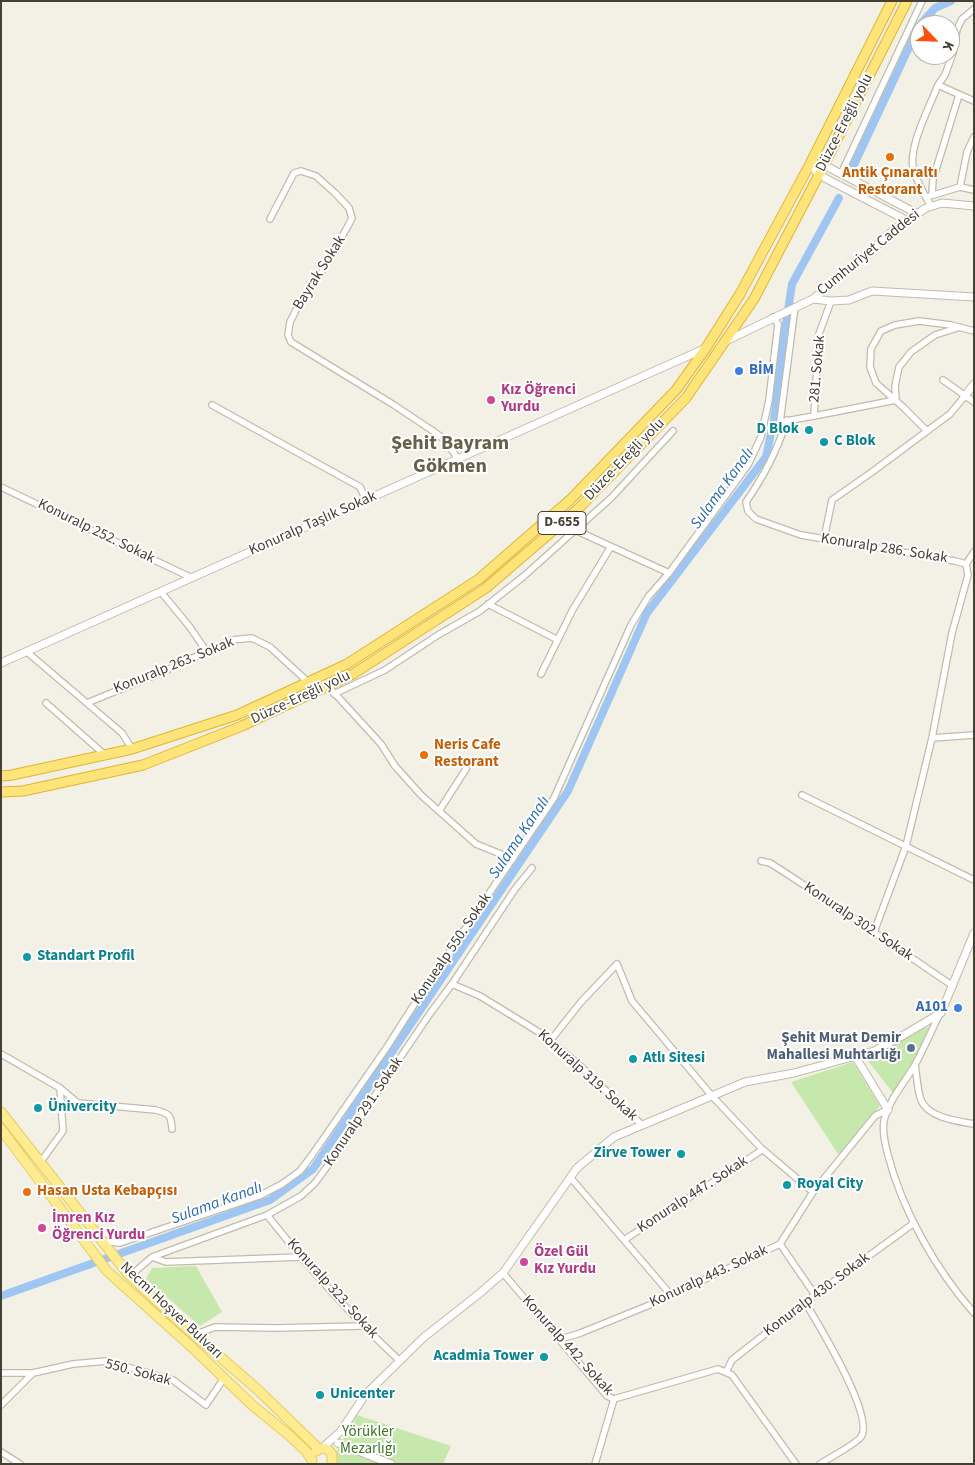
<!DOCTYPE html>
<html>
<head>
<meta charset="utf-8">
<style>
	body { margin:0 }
	#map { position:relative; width:975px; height:1465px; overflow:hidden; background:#f3f0e5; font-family:"Source Sans 3",sans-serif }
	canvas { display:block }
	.frame { position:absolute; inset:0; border:2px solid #454034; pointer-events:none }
	.north { position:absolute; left:910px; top:15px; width:50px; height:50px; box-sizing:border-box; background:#fff; border:1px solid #b5b3ae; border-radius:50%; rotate:114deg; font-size:14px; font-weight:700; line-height:20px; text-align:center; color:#454034 }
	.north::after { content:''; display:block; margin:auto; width:18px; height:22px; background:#ff4f10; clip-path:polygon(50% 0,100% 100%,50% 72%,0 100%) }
</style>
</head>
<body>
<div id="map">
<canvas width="975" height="1465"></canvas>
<div class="frame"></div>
<div class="north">K</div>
</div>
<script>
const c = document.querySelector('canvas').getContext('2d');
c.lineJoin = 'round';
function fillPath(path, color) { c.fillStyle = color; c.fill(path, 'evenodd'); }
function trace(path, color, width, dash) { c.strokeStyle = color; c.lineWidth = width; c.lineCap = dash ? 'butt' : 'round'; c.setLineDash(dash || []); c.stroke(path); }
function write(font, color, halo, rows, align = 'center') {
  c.font = font + ' "Source Sans 3",sans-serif'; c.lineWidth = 4; c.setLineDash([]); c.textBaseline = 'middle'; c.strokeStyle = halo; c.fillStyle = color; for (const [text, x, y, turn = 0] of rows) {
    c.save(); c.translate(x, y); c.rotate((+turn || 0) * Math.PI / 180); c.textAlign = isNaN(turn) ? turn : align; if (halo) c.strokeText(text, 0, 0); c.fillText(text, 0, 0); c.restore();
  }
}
const green = new Path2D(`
	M929 1027 917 1054 893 1093 865 1057 885 1050 922 1029Z
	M853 1062 880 1106 840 1157 791 1082Z
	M196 1266 222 1312 200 1326 146 1279 152 1268Z
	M357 1415 451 1446 443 1464H329Z`);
const canal = new Path2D(`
	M851 171 919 26 935 8 951 1
	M1 1296 270 1200 313 1169 568 791 647 613 766 457 774 419 784 337 792 284 839 198`);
const minor = new Path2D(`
	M938 85 945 75 953 53 957 29 962 19 974 9
	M974 137 967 152 960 187 974 190
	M841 174 922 1
	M932 195 933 179 959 95
	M930 196 960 187
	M931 206C924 194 916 181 913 167 909 145 930 106 938 85L974 101
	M270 219 294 173 301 171 316 176 335 193 349 208 352 218 348 226 321 273 298 306 290 322 288 335 291 342 394 405 433 431 445 440 458 459
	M831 301 819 334 814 416 896 400 895 386 899 367 911 352 935 335 960 327
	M795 307 780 422 814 416
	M943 380 974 402
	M212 405 360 487 366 500
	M787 420C776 453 765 474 746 502L748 511 756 519 801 535 955 561 966 564 968 575 952 633 932 738 974 735
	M927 431 903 407 876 383 870 367 871 349 881 331 895 325 919 321 951 325 974 331
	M1 487 192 578
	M575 530 669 573
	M824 539 832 500 872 472 950 414 964 397
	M966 564 974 552
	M161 592 189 626 207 652
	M488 604 558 640
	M27 652 122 733 132 749
	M541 674 572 611 610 548
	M328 686 381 744 395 766 421 795 476 844 513 859
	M334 694 385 670 438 635 480 611 524 576 611 498 673 431
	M46 703 105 755
	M87 703 160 673 232 640 252 638 270 647 308 682
	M802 795 974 880
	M439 811 466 769
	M761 861 770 863C832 902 892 945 953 986
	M874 932 906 846 932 738
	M452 984 480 996 542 1034 576 1062 642 1125
	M940 1013C932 1030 924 1048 915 1065 905 1082 888 1101 884 1121 882 1132 885 1144 888 1155 902 1210 936 1270 974 1313
	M550 1041 581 1002 617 964 632 1001 712 1096 761 1148 813 1192
	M1 1054 60 1088 78 1103 156 1110C170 1114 171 1115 172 1129
	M915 1065C917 1076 917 1089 921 1100 928 1118 958 1121 974 1124
	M40 1163 63 1131 60 1088
	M570 1177 671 1295
	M267 1215C308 1267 351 1316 400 1361
	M624 1240 762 1150
	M102 1241 120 1243 259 1196 282 1184 300 1171 312 1155 387 1047 424 989 554 798 631 625 648 597 669 573 748 465 761 437 769 400 778 324 773 317
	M780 1244 815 1295
	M152 1257 166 1262 300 1257
	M503 1273 607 1396 614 1399 718 1369 732 1375 796 1464
	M130 1276 152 1257 267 1215 301 1196 315 1183 345 1142 387 1077 429 1015 452 984 515 889 532 868
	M805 1302C818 1324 875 1416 861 1437 856 1444 829 1458 820 1464
	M194 1335 215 1327 276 1328 362 1326
	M560 1339 578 1334 652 1304 780 1244 813 1192 875 1116 888 1109
	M726 1372 732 1360 815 1295 914 1223
	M1 1373H33L73 1364 106 1361 173 1380 206 1405 224 1378
	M1 1405 33 1373
	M1 1452 20 1464
	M595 1464 614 1399`);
const tertiary = new Path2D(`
	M906 220 819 175 810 164 824 165 916 213
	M813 299 831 301 849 300 872 291 974 297
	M726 341 813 299 846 272 895 229 926 208 942 203 974 206
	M964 397 974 384
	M1 663 706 348
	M855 1056 888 1110
	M338 1443 391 1464
	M322 1448 341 1431 365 1395 423 1338 480 1293 503 1273 577 1168 614 1137 745 1082 794 1073 874 1051 902 1036 941 1013 974 933`);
const primary = new Path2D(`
	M1 1112 128 1274 172 1315 258 1390 319 1449
	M1 1129 107 1271 196 1351 252 1405 290 1436 306 1451 312 1460
	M316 1451C322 1446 329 1448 332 1455V1464`);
const trunk = new Path2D(`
	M1 776 12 775 132 749 237 715 347 664 479 579 570 500 676 390 706 348 740 294 810 164 892 1
	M1 792 23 791 143 765 242 726 353 674 486 588 578 509 686 398 754 299 824 165 907 1`);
const markers = [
	[890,157,5,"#e8710a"],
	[739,371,5,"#3f7fe0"],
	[491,400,5,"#d1479c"],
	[809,430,5,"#0f9aa8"],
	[824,442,5,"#0f9aa8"],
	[424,755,5,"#e8710a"],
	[27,957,5,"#0f9aa8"],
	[958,1008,5,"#3f7fe0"],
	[911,1048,5,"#5c6f8a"],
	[633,1059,5,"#0f9aa8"],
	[38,1108,5,"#0f9aa8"],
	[681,1154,5,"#0f9aa8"],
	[787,1185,5,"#0f9aa8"],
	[27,1192,5,"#e8710a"],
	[42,1228,5,"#d1479c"],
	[524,1262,5,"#d1479c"],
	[544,1357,5,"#0f9aa8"],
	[320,1395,5,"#0f9aa8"]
];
const shields = [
	[562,523,48]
];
const shieldNames = [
	["D-655",562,523]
];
const streetNames = [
	["Düzce-Ereğli yolu",845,123,-63],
	["Cumhuriyet Caddesi",869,253,-39],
	["Bayrak Sokak",320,273,-58],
	["281. Sokak",818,369,-85],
	["Düzce-Ereğli yolu",625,460,-46],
	["Konuralp Taşlık Sokak",313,524,-24],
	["Konuralp 252. Sokak",96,532,26],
	["Konuralp 286. Sokak",884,549,9],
	["Konuralp 263. Sokak",174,666,-22],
	["Düzce-Ereğli yolu",301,698,-25],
	["Konuralp 302. Sokak",858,922,34],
	["Konuealp 550. Sokak",452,949,-56],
	["Konuralp 319. Sokak",587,1076,42],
	["Konuralp 291. Sokak",364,1112,-56],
	["Konuralp 447. Sokak",693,1195,-33],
	["Konuralp 443. Sokak",709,1277,-25],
	["Konuralp 323. Sokak",332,1289,48],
	["Konuralp 430. Sokak",817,1295,-37],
	["Necmi Hoşver Bulvarı",171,1311,43],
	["Konuralp 442. Sokak",567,1346,48],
	["550. Sokak",138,1373,15]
];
const foodNames = [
	["Antik Çınaraltı",890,174,"center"],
	["Restorant",890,191,"center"],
	["Neris Cafe",434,746],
	["Restorant",434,763],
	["Hasan Usta Kebapçısı",37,1192]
];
const shopNames = [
	["BİM",749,371],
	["A101",948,1008,"right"]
];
const hotelNames = [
	["Kız Öğrenci",501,391],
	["Yurdu",501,408],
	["İmren Kız",52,1219],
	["Öğrenci Yurdu",52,1236],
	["Özel Gül",534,1253],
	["Kız Yurdu",534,1270]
];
const cultureNames = [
	["D Blok",799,430,"right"],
	["C Blok",834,442],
	["Standart Profil",37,957],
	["Atlı Sitesi",643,1059],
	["Ünivercity",48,1108],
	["Zirve Tower",671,1154,"right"],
	["Royal City",797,1185],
	["Acadmia Tower",534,1357,"right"],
	["Unicenter",330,1395]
];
const serviceNames = [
	["Şehit Murat Demir",901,1039],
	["Mahallesi Muhtarlığı",901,1056]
];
const parkNames = [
	["Yörükler",368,1433],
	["Mezarlığı",368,1450]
];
const waterNames = [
	["Sulama Kanalı",723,489,-54],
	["Sulama Kanalı",520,838,-56],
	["Sulama Kanalı",217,1204,-20]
];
const districtNames = [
	["Şehit Bayram",450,445],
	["Gökmen",450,468]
];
fillPath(green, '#c6e8ac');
trace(canal, '#9fc6f2', 8);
trace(minor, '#c1bcaa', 8);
trace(tertiary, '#c1bcaa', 9);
trace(primary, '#e6cd5f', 11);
trace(trunk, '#e1b431', 11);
trace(minor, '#fff', 5.5);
trace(tertiary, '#fff', 7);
trace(primary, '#ffec91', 9);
trace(trunk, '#ffe47a', 9);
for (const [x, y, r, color] of markers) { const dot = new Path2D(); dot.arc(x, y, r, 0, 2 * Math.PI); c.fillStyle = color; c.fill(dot); trace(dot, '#fff', 2); }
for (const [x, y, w] of shields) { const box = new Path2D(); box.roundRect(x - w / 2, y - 11.5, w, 23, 4); c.fillStyle = '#fff'; c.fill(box); trace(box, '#454034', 1); }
write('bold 14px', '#454034', null, shieldNames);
write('15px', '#454034', '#fff', streetNames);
write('bold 15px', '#c56008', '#fff', foodNames, 'left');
write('bold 15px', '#366cbe', '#fff', shopNames, 'left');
write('bold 15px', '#b23c85', '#fff', hotelNames, 'left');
write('bold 15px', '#0d838f', '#fff', cultureNames, 'left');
write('bold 15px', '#4e5e75', '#fff', serviceNames, 'right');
write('15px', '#3c7826', '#fff', parkNames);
write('italic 16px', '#2b6ab3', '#fff', waterNames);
write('bold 20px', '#68604b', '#fff', districtNames);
</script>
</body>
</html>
